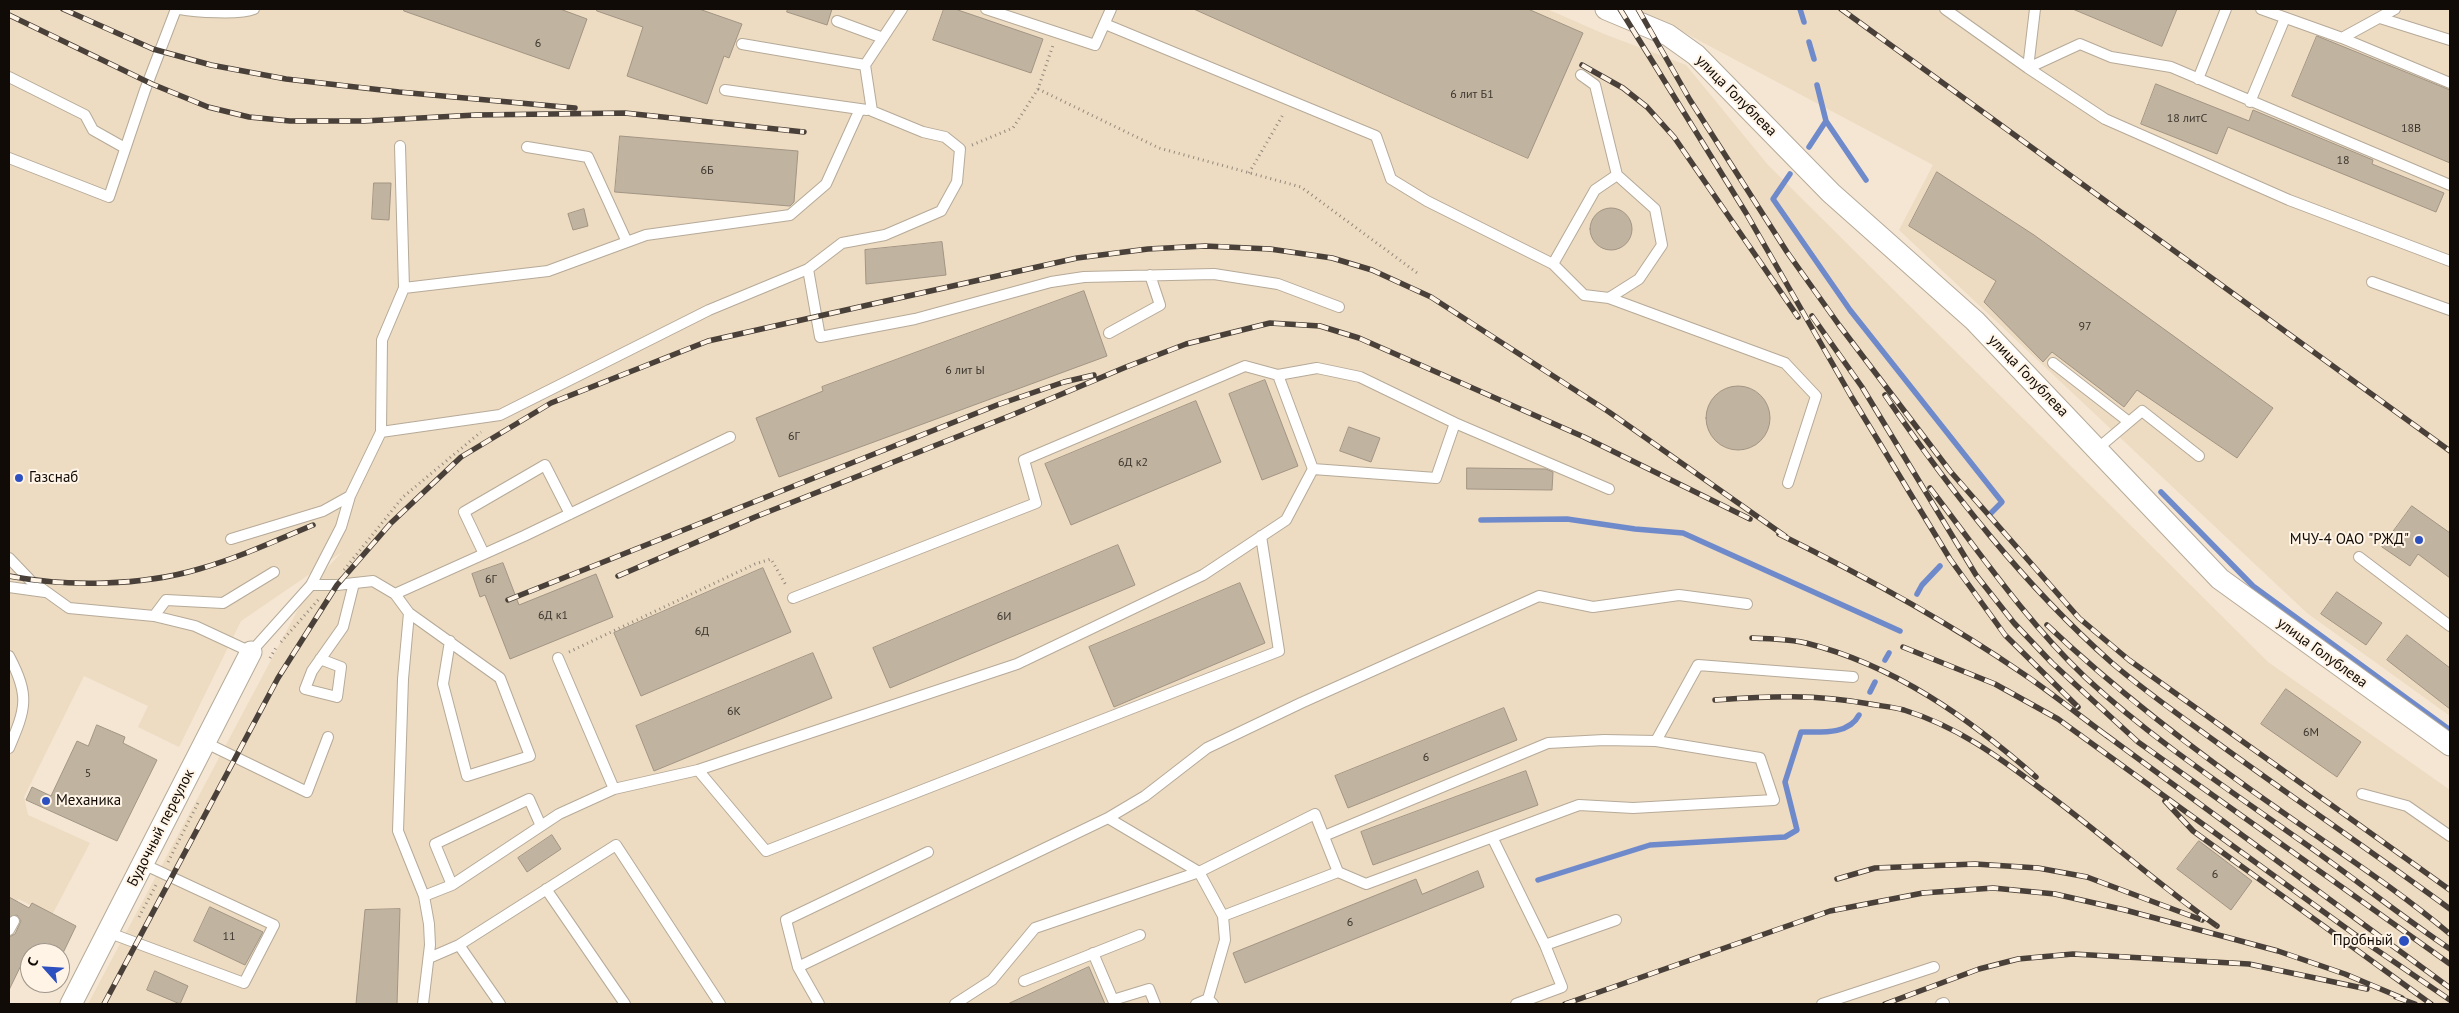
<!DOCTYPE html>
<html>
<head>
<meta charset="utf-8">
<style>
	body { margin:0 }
	#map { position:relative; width:2459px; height:1013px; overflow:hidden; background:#f4e6d3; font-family:"PT Sans",sans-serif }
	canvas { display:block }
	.frame { position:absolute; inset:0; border:10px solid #100b06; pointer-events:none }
	.north { position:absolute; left:20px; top:943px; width:50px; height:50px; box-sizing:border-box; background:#fff4e5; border:1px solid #9f978c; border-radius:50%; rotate:296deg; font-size:14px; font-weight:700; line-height:20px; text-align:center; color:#100b06 }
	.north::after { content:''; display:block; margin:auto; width:18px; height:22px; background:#2c50c0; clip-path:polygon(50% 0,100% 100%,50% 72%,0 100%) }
</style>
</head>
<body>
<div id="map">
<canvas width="2459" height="1013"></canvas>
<div class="frame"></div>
<div class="north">С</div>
</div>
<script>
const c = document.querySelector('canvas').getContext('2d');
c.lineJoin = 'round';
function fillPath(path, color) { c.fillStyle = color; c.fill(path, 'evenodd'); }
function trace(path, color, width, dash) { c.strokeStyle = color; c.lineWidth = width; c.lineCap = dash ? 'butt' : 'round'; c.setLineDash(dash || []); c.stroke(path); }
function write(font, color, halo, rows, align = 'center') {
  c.font = font + ' "PT Sans",sans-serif'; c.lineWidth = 4; c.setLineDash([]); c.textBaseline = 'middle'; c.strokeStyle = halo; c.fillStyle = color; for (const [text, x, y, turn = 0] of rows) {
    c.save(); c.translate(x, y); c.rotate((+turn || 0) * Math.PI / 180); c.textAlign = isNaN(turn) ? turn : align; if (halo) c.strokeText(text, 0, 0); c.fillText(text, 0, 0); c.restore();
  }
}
const built = new Path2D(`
	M9 9H1547L1604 34 1686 65 1768 165 2268 662 2450 790V1004H88L311 585 342 552 241 621 179 747 138 727 148 706 84 676 24 797 28 815 90 843 52 915 18 899 9 914Z
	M1632 9H2450V716L2307 613 1899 230 1933 165 1670 25Z`);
const stream = new Path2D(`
	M1800 9 1804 22
	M1809 42 1814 59
	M1817 85 1826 121 1866 180
	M1809 147 1826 121
	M1790 174 1773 199 1850 310 2002 502 1989 515
	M2161 492 2253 586 2450 730
	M1481 520 1567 519 1635 529 1683 533 1900 631
	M1917 594 1922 585 1940 566
	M1885 660 1889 653
	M1870 692 1875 682
	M1538 880 1650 845 1785 837 1797 830 1785 782 1801 732C1820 732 1849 735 1859 715`);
const building = new Path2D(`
	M404 9H560L587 19 569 69 404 11Z
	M597 9H699L742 24 729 58 724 56 707 104 627 76 643 27 597 11Z
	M788 9H832L827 25 787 12Z
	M944 9H955L1043 39 1031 73 933 40Z
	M1194 9H1528L1583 33 1528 158Z
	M2073 9H2177L2162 46Z
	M2317 36 2450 90V163L2292 96Z
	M2156 84 2249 121 2253 110 2373 160 2372 164 2444 193 2436 212 2228 127 2217 154 2141 124Z
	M620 136 798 151 794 202 790 206 615 192Z
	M1937 172 2034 235 2273 408 2237 458 2137 390 2124 407 2052 352 2043 362 1984 302 1996 281 1909 226Z
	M374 183H391L389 220 372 219Z
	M1590 229a21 21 0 1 1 42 0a21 21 0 1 1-42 0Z
	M584 209 588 226 573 230 568 214Z
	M942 242 946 275 866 284 865 250Z
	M1084 291 1107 356 779 477 756 418 823 391 822 387Z
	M1265 380 1298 466 1262 480 1229 394Z
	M1706 418a32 32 0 1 1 64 0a32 32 0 1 1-64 0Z
	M1196 401 1221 462 1071 525 1045 464Z
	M1349 427 1380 438 1371 462 1340 451Z
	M1467 468 1546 469 1553 472 1552 490 1467 489Z
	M2412 506 2450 533V578L2418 554 2410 566 2382 547Z
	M1118 545 1135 585 890 688 873 648Z
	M503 563 519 605 596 574 613 617 510 659 485 595 480 597 472 574Z
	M763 568 791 632 641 696 614 633Z
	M1240 583 1265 643 1114 707 1089 647Z
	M2337 592 2382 623 2366 645 2321 614Z
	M2407 635 2450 668V709L2387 660Z
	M813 653 832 698 654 771 636 726Z
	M2286 689 2361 742 2337 777 2261 724Z
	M1504 708 1517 740 1348 808 1335 776Z
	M97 725 125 737 123 743 157 760 117 841 26 800 32 787 51 796 77 741 88 746Z
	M1526 771 1538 805 1373 865 1361 832Z
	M552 835 561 849 527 872 518 858Z
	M2199 841 2252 881 2231 910 2177 869Z
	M1478 871 1484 887 1245 983 1233 953 1416 879 1422 894Z
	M9 897 29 908 32 903 76 926 63 953H27L9 990V937L15 934 21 921 17 915 9 917Z
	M210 907 263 932 245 965 194 941Z
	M400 909 397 1004H356L365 910Z
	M1089 967 1105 1004H1008Z
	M155 971 188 986 180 1004 147 990Z`);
const path = new Path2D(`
	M1038 89 1159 148 1301 187 1420 275
	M972 145 1013 128 1038 89 1053 45
	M1249 173 1284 113
	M344 570 403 497 481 432
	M281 642 320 598
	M569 652 755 564 771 559 787 587
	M270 658 277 646
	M168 862 198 803
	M139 917 156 885`);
const lane = new Path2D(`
	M180 9C195 12 240 15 254 9
	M902 9 865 65 872 111 923 132 945 137 960 149 957 182 941 211 885 235 842 243 808 269 820 337 915 319 1051 282 1084 277 1214 274 1278 284 1339 307
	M986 9 1095 45 1111 9
	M1945 9 2028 68 2080 44 2111 57 2171 67 2450 185
	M2035 9 2028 68 2105 119 2289 200 2450 261
	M2261 9 2342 38 2450 83
	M2380 18 2450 40
	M837 21 883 38
	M1105 24 1376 136 1391 179 1427 201 1553 264 1584 295 1609 298 1639 279 1662 245 1655 209 1617 175 1595 190 1553 264
	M2342 38 2395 9
	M742 44 865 65
	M1581 75 1595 85 1617 175
	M9 77 85 115 93 130 125 148
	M2198 79 2226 9
	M725 90 867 110
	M2250 102 2285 18
	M400 146 404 288
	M527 147 588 157 627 242
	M9 158 109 197 145 90 176 9
	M2372 282 2450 310
	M1609 298 1785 363 1816 396 1788 483
	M1109 333 1160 305 1150 275
	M2053 363 2129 422
	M381 432 500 415 709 310 808 269
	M2097 449 2142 411 2199 456
	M1313 469 1278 375 1317 368 1360 377 1455 423 1609 489
	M231 539 323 511 350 496
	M484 554 464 512 545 465 570 514
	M2359 557 2450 626
	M9 558 30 580 69 608 154 616 195 626 251 652 311 585 341 527 350 496 381 432 382 340 404 288 548 271 646 235 790 215 826 184 860 109
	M311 585H337L373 581 395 594 409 613 403 679 398 831 424 896 429 924 430 945 423 1004
	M9 587 45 592
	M395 594 524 536 730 437
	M793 598 1036 503 1024 460 1245 366 1278 375
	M409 613 500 678 530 756 467 776 443 684 450 641
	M154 616 166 600 223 603 274 572
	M9 656C30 696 26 708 9 748
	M558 658 614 789
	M320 659 341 667 337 697 305 689 312 671 343 627 354 583
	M204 742 307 792 328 737
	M698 770 766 851 1279 651 1261 536
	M2362 794 2407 806 2450 836
	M1108 818 1145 796 1207 748 1301 703 1539 596 1593 607 1679 595 1747 604
	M1324 836 1548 743 1604 740 1656 741
	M1492 837 1545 945 1562 987 1516 1004
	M1338 872 1366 884 1579 805 1633 808 1774 800 1760 758 1656 741 1698 665 1853 677
	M452 885 435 844 529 799 541 826
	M546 889 625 1004
	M424 896 452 885 559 814 614 789 698 770 1017 664 1084 632 1203 575 1286 520 1313 469 1436 478 1455 423
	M9 930 14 921
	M107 932 244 983 274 925 143 864
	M459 945 616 845 720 1004
	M1545 945 1616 920
	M1093 953 1113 1000 1149 989 1155 1004
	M429 958 459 945 500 1004
	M798 967 1108 818 1199 872 1315 814 1338 872 1223 916
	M1024 981 1140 935
	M819 1004 798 967 786 920 928 852
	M955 1004 992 980 1035 928 1199 872 1223 916 1225 940 1208 999
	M1196 1004 1208 999 1213 1004
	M1822 1004 1934 967
	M1941 1004 1944 1003`);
const street = new Path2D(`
	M1606 9 1668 35 1696 55 1831 193 1975 321 2220 579 2450 745
	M71 1004 251 652`);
const rail = new Path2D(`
	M63 9 153 49 211 65 286 79 399 92 575 108
	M1620 9 1746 213 1851 396 1950 559 2005 635 2078 707
	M1638 9 1690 100 1787 252 1839 325 1950 471 2079 618 2129 660 2450 890
	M1841 9 2450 451
	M9 15 152 84 208 107 249 117 290 121H364L476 115 625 113 804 132
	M1582 65 1623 88 1647 107 1674 137 1798 317
	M1812 316 1862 387 1976 575 2014 623 2052 663 2138 742 2450 964
	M1885 395C1951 492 2024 585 2112 663 2147 693 2186 720 2223 747 2299 802 2375 854 2450 909
	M1930 488C1979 552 2027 622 2086 678 2151 738 2225 787 2297 838 2349 874 2398 914 2450 949
	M1779 534C1862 575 1945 620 2022 673 2052 693 2081 717 2110 738
	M9 576C67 587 142 586 199 569 238 558 275 541 313 525
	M618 576 755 517 1012 415 1126 367 1186 344 1270 323 1320 326 1359 338 1584 437 1750 519
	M508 600 997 405 1064 382 1094 375
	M2047 625C2122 696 2203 757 2288 816 2342 854 2399 891 2450 934
	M1752 638C1770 639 1789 639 1806 643 1894 665 1969 718 2036 777
	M1903 647 1995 684 2058 719 2368 944 2450 1000
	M1715 700C1772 696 1814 694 1870 704 1881 706 1893 707 1904 710 1958 727 1996 755 2041 789 2101 833 2156 883 2217 926
	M2106 735 2450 988
	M2165 801 2193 831 2431 1004
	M1837 879 1875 868 1975 864 2038 868 2087 877 2202 920
	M2396 997 2415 1004
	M104 1004 278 678 337 585 391 523 461 457 551 403 708 341 1077 258 1148 249 1205 246 1270 249 1332 258 1372 270 1431 297 1609 412 1785 536
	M1565 1004 1830 911 1923 893 1993 888 2055 894 2125 910 2278 951 2345 974 2402 998
	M1885 1004 1979 969 2018 959 2073 954 2249 964 2367 989`);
const markers = [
	[19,478,5,"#2c50c0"],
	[2419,540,5,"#2c50c0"],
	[46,801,5,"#2c50c0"],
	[2404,941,6,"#2c50c0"]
];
const numberNames = [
	["6",538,44],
	["6 лит Б1",1472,95],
	["18 литС",2187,119],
	["18В",2411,129],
	["18",2343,161],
	["6Б",707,171],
	["97",2085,327],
	["6 лит Ы",965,371],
	["6Г",794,437],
	["6Д к2",1133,463],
	["6Г",491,580],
	["6Д к1",553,616],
	["6И",1004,617],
	["6Д",702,632],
	["6К",734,712],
	["6М",2311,733],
	["6",1426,758],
	["5",88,774],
	["6",2215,875],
	["6",1350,923],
	["11",229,937]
];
const streetNames = [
	["улица Голублева",1736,96,45],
	["улица Голублева",2028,376,46],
	["улица Голублева",2322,653,36],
	["Будочный переулок",161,828,-63]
];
const poiNames = [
	["Газснаб",29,478],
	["МЧУ-4 ОАО \"РЖД\"",2409,540,"right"],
	["Механика",56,801],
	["Пробный",2393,941,"right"]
];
fillPath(built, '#eddbc2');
trace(stream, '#6f8acb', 5.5);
fillPath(building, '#c0b4a1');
trace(building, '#a29584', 1);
trace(lane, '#b6aa98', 12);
trace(street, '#b6aa98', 23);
trace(path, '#93897c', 3, [1, 4]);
trace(lane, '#fff', 10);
trace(street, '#fff', 21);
trace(rail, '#494139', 5.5);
trace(rail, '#fff4e5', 4, [11]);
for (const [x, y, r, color] of markers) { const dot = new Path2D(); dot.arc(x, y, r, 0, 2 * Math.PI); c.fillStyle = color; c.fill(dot); trace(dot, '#fff4e5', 2); }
write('12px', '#3c352d', null, numberNames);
write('15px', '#100b06', '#fff4e5', streetNames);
write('15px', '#100b06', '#fff4e5', poiNames, 'left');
</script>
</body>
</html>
